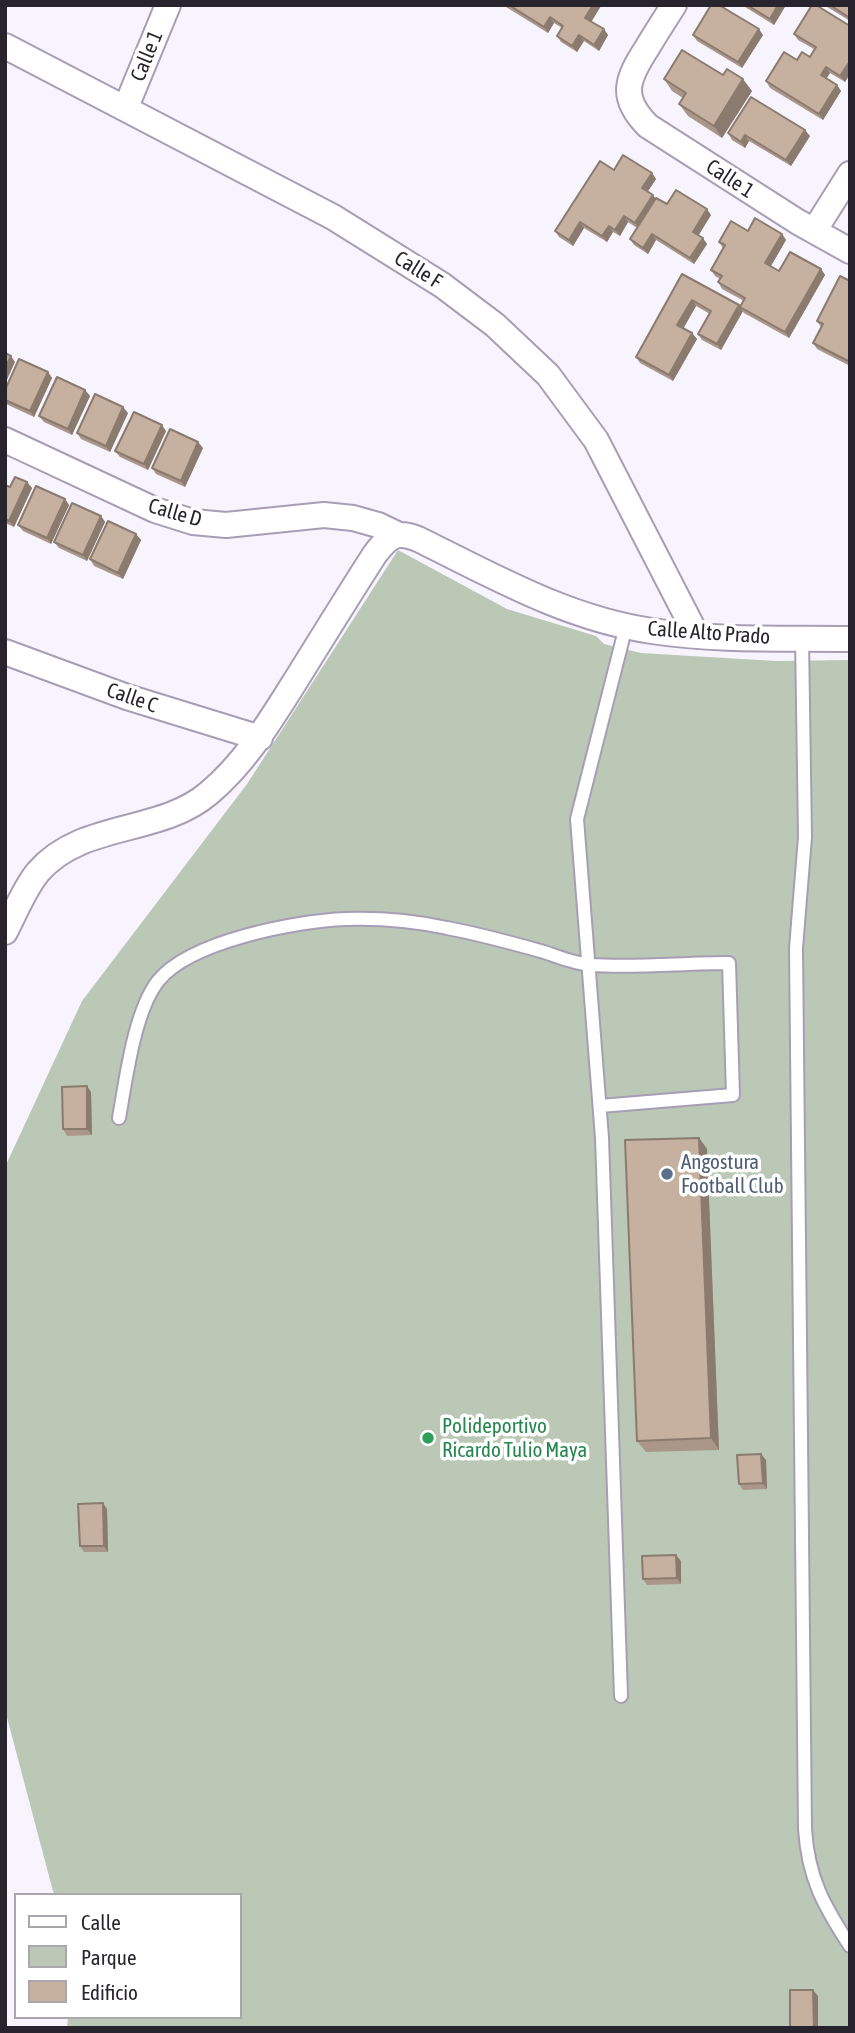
<!DOCTYPE html>
<html>
<head>
<meta charset="utf-8">
<style>
	body { margin:0 }
	#map { position:relative; width:855px; height:2033px; overflow:hidden; background:#f7f4fe; font-family:"Asap Condensed",sans-serif }
	canvas { display:block }
	.frame { position:absolute; inset:0; border:7px solid #28242e; pointer-events:none }
	.legend { position:absolute; left:14px; top:1893px; width:228px; height:126px; box-sizing:border-box; background:#fff; border:2px solid #a9a7ab; margin:0; padding:9px 12px; list-style:none; font-size:21px; color:#28242e }
	.legend li { display:flex; align-items:center; gap:14px; height:35px }
	.legend b { width:35px; border:2px solid #a9a7ab }
</style>
</head>
<body>
<div id="map">
<canvas width="855" height="2033"></canvas>
<div class="frame"></div>
<ul class="legend">
<li><b style="height:9px;background:#fff"></b>Calle</li>
<li><b style="height:19px;background:#bbc8b6"></b>Parque</li>
<li><b style="height:19px;background:#c6b09f"></b>Edificio</li>
</ul>
</div>
<script>
const c = document.querySelector('canvas').getContext('2d');
c.lineJoin = 'round';
function fillPath(path, color) { c.fillStyle = color; c.fill(path, 'evenodd'); }
function trace(path, color, width, dash) { c.strokeStyle = color; c.lineWidth = width; c.lineCap = dash ? 'butt' : 'round'; c.setLineDash(dash || []); c.stroke(path); }
function write(font, color, halo, rows, align = 'center') {
  c.font = font + ' "Asap Condensed",sans-serif'; c.lineWidth = 7; c.setLineDash([]); c.textBaseline = 'middle'; c.strokeStyle = halo; c.fillStyle = color; for (const [text, x, y, turn = 0] of rows) {
    c.save(); c.translate(x, y); c.rotate((+turn || 0) * Math.PI / 180); c.textAlign = isNaN(turn) ? turn : align; if (halo) c.strokeText(text, 0, 0); c.fillText(text, 0, 0); c.restore();
  }
}
const green = new Path2D(`
	M398 550 507 609 596 636 604 644 641 653 776 661 850 660V2028H67L68 2017H240V1895H54L5 1710V1167L82 1001 247 784Z`);
const lane = new Path2D(`
	M802 638 805 837 796 948 805 1829C808 1878 824 1906 850 1946
	M119 1118C126 1079 134 1012 158 981 190 941 296 921 346 919 379 918 414 921 447 928 480 934 512 943 544 952 559 957 576 964 591 965 636 968 683 963 729 963L733 1095 600 1106
	M621 1696 602 1138 577 819 626 626`);
const street = new Path2D(`
	M674 5C665 19 656 33 647 48 627 79 619 97 648 126L798 222 850 251
	M5 46 333 217 442 285 495 325 548 375 596 440 697 636
	M126 107 168 5
	M814 231 850 174
	M5 440 155 510 193 522 226 525 324 515 353 518 378 525 397 534
	M5 652 127 697 260 738
	M5 932C15 913 24 889 38 872 82 821 160 835 209 793 246 762 270 721 296 680 322 638 348 596 375 554 389 536 396 530 418 539 493 576 568 619 652 631 717 641 784 638 850 639`);
const wall = new Path2D(`
	M505 5H601L591 21 608 35 599 51 584 41 577 52 561 42 557 36 562 28 554 23 548 33 506 7Z
	M742 5H786L774 25Z
	M824 5H850V21Z
	M850 26V74L845 82 830 73 826 78 837 85 841 91 823 120 770 88 766 81 797 60 810 57 814 49 798 40 794 34Z
	M693 35H763L742 68 697 41Z
	M723 75 752 91 722 138 688 116 679 104 683 98 672 91 664 79Z
	M728 133 810 136 791 166 749 141 745 148 732 140Z
	M614 170 652 173 656 179 648 191 656 199 667 204 711 215 698 235 707 244 694 264 656 240 648 254 634 245 630 239 637 228 628 222 620 236 613 232 607 242 584 228 573 246 559 237 555 231Z
	M748 231 782 234 786 240 771 266 779 271 821 269 825 275 789 338 744 313 740 307 744 301 722 289 718 282 720 279 715 276 711 270 723 248 719 242Z
	M682 274 739 305 743 311 721 350 702 340 698 334 710 314 696 306 683 328 692 333 697 339 673 381 640 363 636 357Z
	M850 281V366L817 349 813 343 821 327 817 321Z
	M48 372 52 378 34 417 6 404 5 390Z
	M85 390 90 396 72 435 44 422 39 416Z
	M128 413 110 452 81 439 77 433Z
	M166 431 148 470 120 457 115 451Z
	M203 448 185 487 156 474 152 468Z
	M27 482 32 488 14 527 5 523V485L10 487Z
	M65 499 69 505 51 544 23 531 18 525Z
	M101 516 105 522 87 561 59 548 54 542Z
	M136 534 141 540 123 579 94 566 90 559Z
	M91 1092 92 1135 67 1136 63 1129Z
	M699 1138 707 1149 719 1450 646 1452 637 1441Z
	M766 1460 767 1489 743 1490 739 1484Z
	M107 1509 108 1552H84L80 1546Z
	M681 1561V1584L647 1585 643 1579Z`);
const shadedWall = new Path2D(`
	M593 5 601 6 590 24 585 18Z
	M778 5H786L774 25 770 19Z
	M550 17 554 23 548 33 544 27Z
	M604 29 608 35 599 51 594 45Z
	M759 29 763 35 742 68 738 62Z
	M579 35 584 41 577 52 572 46Z
	M850 61V74L845 82 840 76Z
	M826 67 830 73 825 81 821 75Z
	M743 79 752 91 722 138 714 126Z
	M837 85 841 91 823 120 819 114Z
	M805 130 810 136 791 166 786 160Z
	M745 135 749 141 745 148 741 142Z
	M652 173 656 179 646 194 642 188Z
	M653 195 657 201 639 229 635 223Z
	M707 209 711 215 697 238 693 232Z
	M624 216 628 222 620 236 615 230Z
	M580 222 584 228 573 246 569 240Z
	M609 226 613 232 607 242 602 236Z
	M652 234 656 240 648 254 643 248Z
	M782 234 786 240 769 269 765 263Z
	M703 238 707 244 694 264 690 258Z
	M821 269 825 275 789 338 785 332Z
	M692 300 696 306 682 331 677 325Z
	M739 305 743 311 721 350 717 344Z
	M692 333 697 339 673 381 669 375Z
	M11 356 15 362 5 384V368Z
	M48 372 52 378 34 417 30 411Z
	M85 390 90 396 72 435 68 429Z
	M123 407 128 413 110 452 106 446Z
	M162 425 166 431 148 470 144 464Z
	M198 442 203 448 185 487 181 481Z
	M27 482 32 488 14 527 9 521Z
	M65 499 69 505 51 544 47 538Z
	M101 516 105 522 87 561 83 555Z
	M136 534 141 540 123 579 118 573Z
	M87 1086 91 1092 92 1135 87 1129Z
	M699 1138 707 1149 719 1450 711 1438Z
	M761 1454 766 1460 767 1489 763 1483Z
	M103 1503 107 1509 108 1552 104 1546Z
	M676 1555 681 1561V1584L677 1578Z
	M813 1990 818 1996V2028H814Z`);
const building = new Path2D(`
	M509 5H593L585 18 604 29 594 45 579 35 572 46 557 36 563 26 550 17 544 27Z
	M711 5H719L759 29 738 62 693 35Z
	M747 5H778L770 19Z
	M812 5H816L850 26V61L840 76 826 67 821 75 837 85 819 114 766 81 784 52 797 60 802 52 810 57 816 47 794 34Z
	M830 5H850V18Z
	M682 50 723 75 727 69 743 79 714 126 679 104 686 93 664 79Z
	M751 97 805 130 786 160 745 135 741 142 728 133Z
	M623 155 652 173 642 188 653 195 635 223 624 216 615 230 609 226 602 236 580 222 569 240 555 231 600 161 614 170Z
	M676 190 707 209 693 232 703 238 690 258 652 234 643 248 630 239 656 198 667 204Z
	M755 218 782 234 765 263 779 271 790 252 821 269 785 332 740 307 745 298 718 282 722 276 711 270 725 245 719 242 731 221 748 231Z
	M682 274 739 305 717 344 698 334 711 311 692 300 677 325 692 333 669 375 636 357Z
	M840 276 850 281V362L813 343 823 324 817 321Z
	M5 353 11 356 5 368Z
	M19 359 48 372 30 411 5 400V390Z
	M57 377 85 390 68 429 39 416Z
	M95 394 123 407 106 446 77 433Z
	M134 412 162 425 144 464 115 451Z
	M170 429 198 442 181 481 152 468Z
	M15 477 27 482 9 521 5 519V485L10 487Z
	M36 486 65 499 47 538 18 525Z
	M72 503 101 516 83 555 54 542Z
	M108 521 136 534 118 573 90 559Z
	M87 1086V1129H63L62 1087Z
	M699 1138 711 1438 637 1441 625 1140Z
	M761 1454 763 1483 739 1484 737 1455Z
	M103 1503 104 1546H80L78 1504Z
	M676 1555 677 1578 643 1579 642 1556Z
	M790 1990H813L814 2028H790Z`);
const markers = [
	[667,1174,7,"#5c6f8a"],
	[428,1438,7,"#2e9e5b"]
];
const streetNames = [
	["Calle 1",147,56,-68],
	["Calle 1",730,179,33],
	["Calle F",418,270,32],
	["Calle D",175,513,16],
	["Calle Alto Prado",709,633,4],
	["Calle C",132,698,19]
];
const serviceNames = [
	["Angostura",681,1162],
	["Football Club",681,1186]
];
const leisureNames = [
	["Polideportivo",442,1426],
	["Ricardo Tulio Maya",442,1450]
];
fillPath(green, '#bbc8b6');
trace(lane, '#a79eb6', 16);
trace(street, '#a79eb6', 28);
trace(lane, '#fff', 12);
trace(street, '#fff', 24);
fillPath(wall, '#aa9789');
fillPath(shadedWall, '#8b7b6f');
fillPath(building, '#c6b09f');
trace(building, '#8b7b6f', 2);
for (const [x, y, r, color] of markers) { const dot = new Path2D(); dot.arc(x, y, r, 0, 2 * Math.PI); c.fillStyle = color; c.fill(dot); trace(dot, '#fff', 2.5); }
write('21px', '#28242e', '#fff', streetNames);
write('21px', '#4e5e75', '#fff', serviceNames, 'left');
write('21px', '#27864d', '#fff', leisureNames, 'left');
</script>
</body>
</html>
